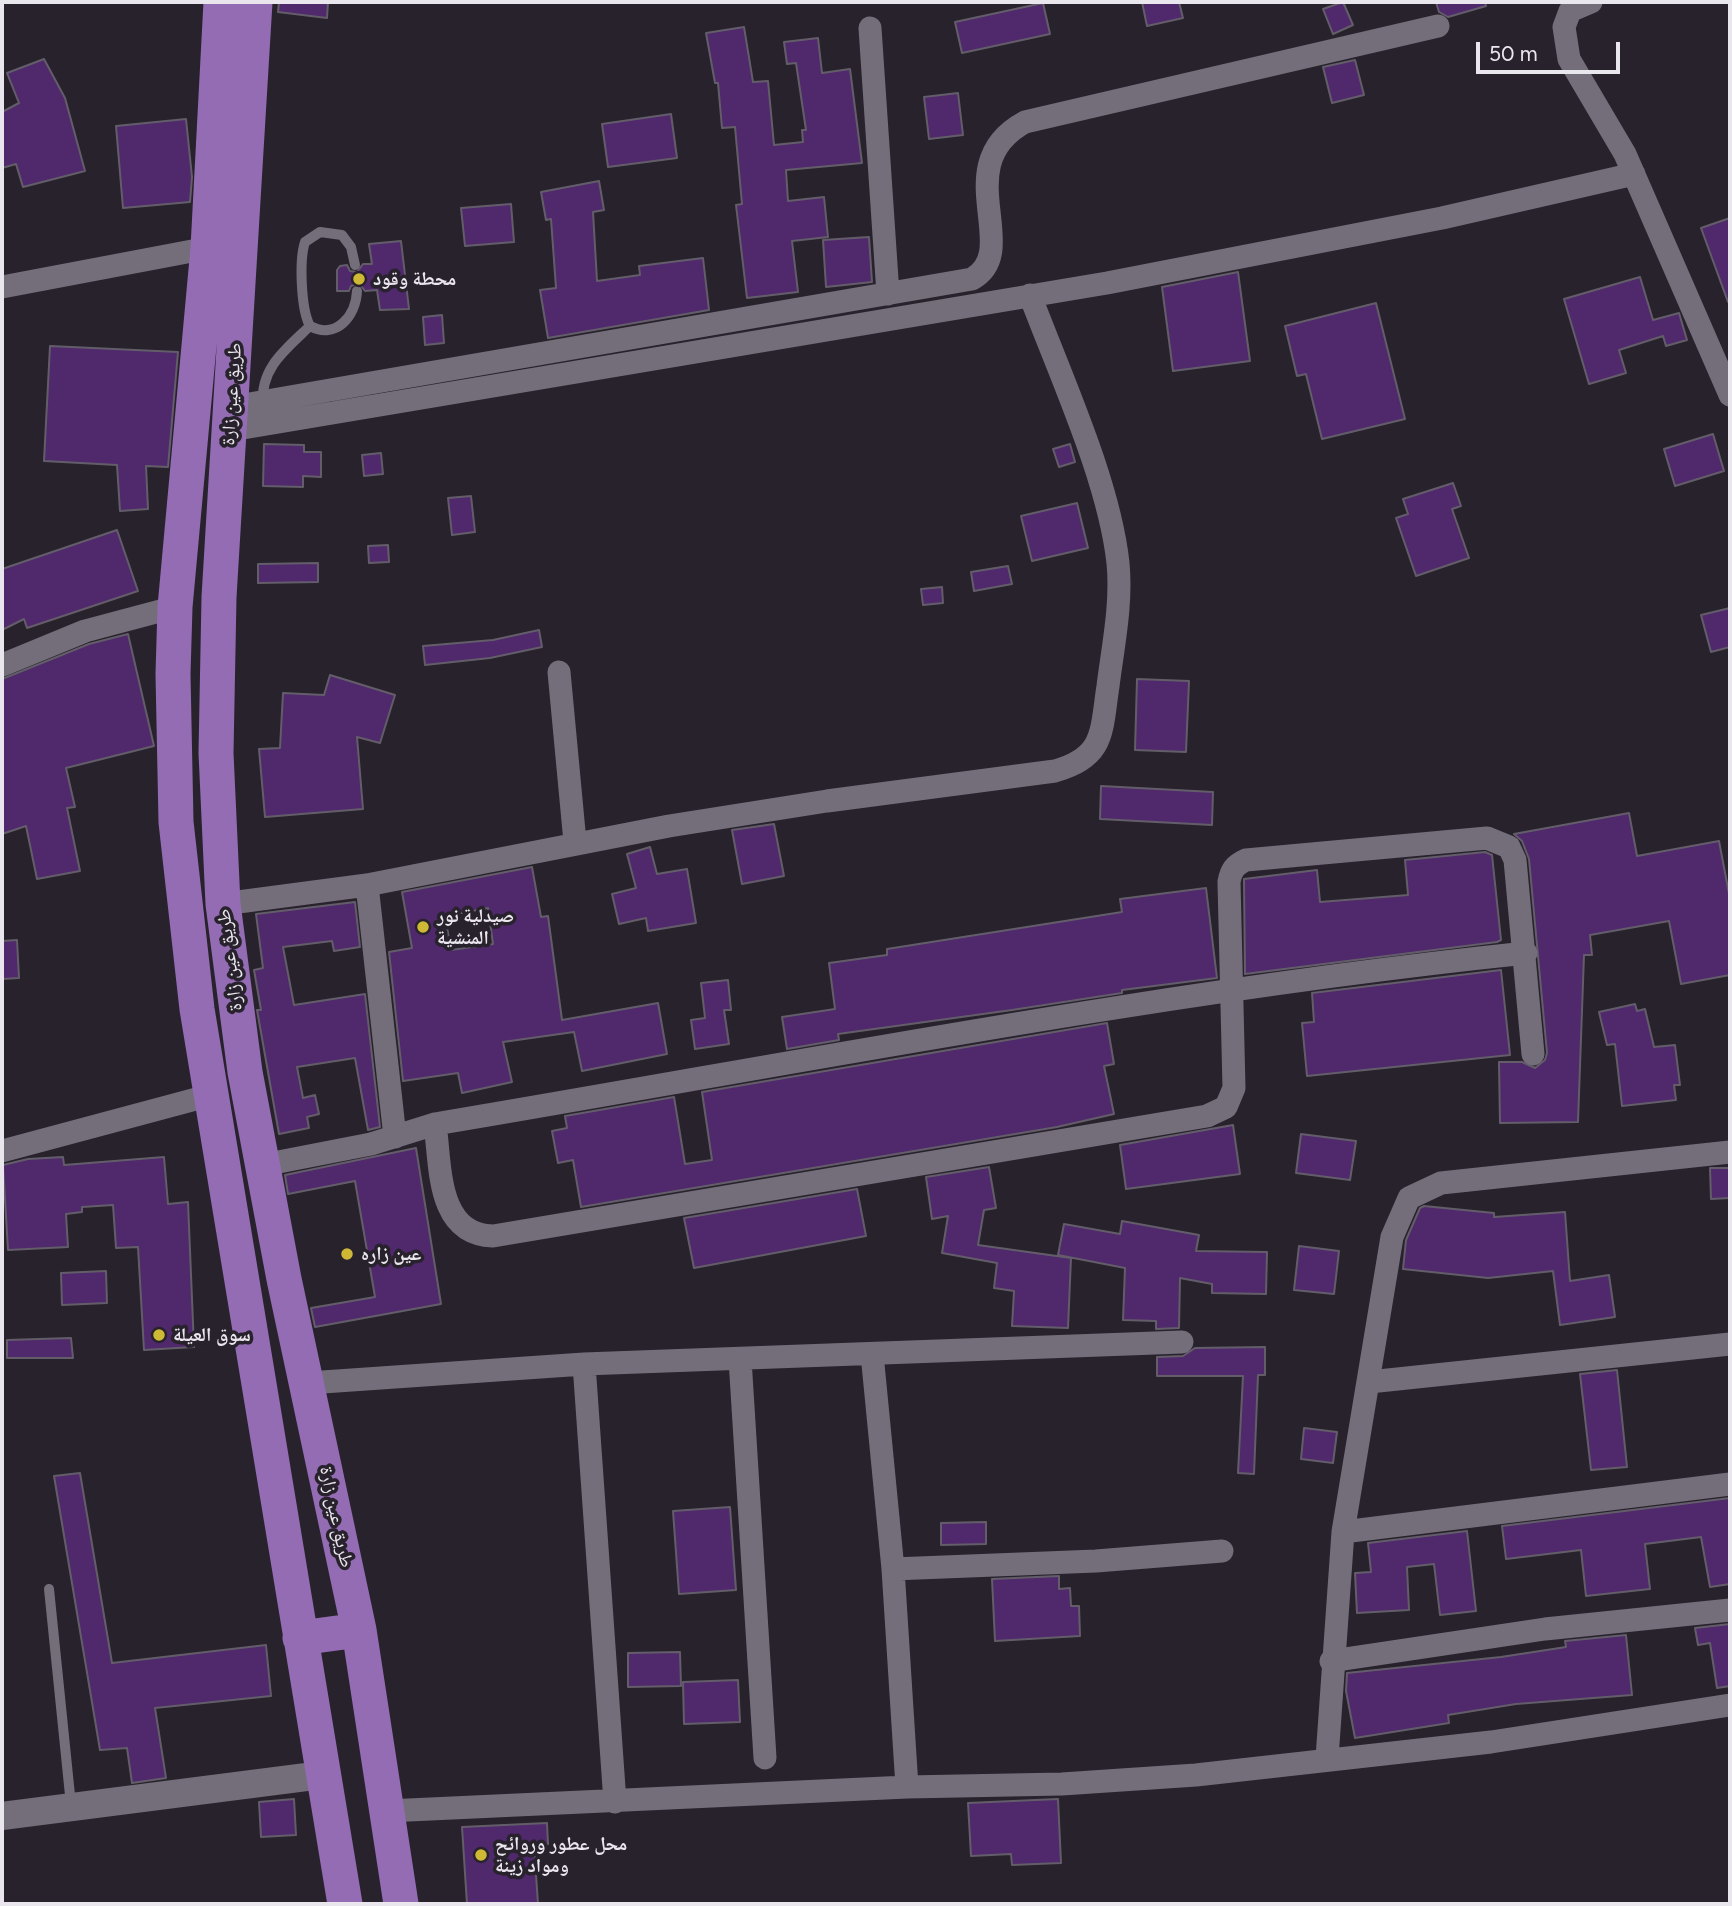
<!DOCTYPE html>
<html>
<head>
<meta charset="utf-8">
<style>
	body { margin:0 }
	#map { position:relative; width:1732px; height:1906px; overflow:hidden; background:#28222d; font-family:Figtree,sans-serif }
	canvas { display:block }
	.frame { position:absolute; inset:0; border:4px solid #eae6ee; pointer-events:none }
	.scale { position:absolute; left:1476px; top:42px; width:144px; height:32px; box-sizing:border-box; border:4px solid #eae6ee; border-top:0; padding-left:9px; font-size:21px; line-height:24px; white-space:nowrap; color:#eae6ee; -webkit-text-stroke:5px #28222d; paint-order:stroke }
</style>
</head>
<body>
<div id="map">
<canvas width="1732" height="1906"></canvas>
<div class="frame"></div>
<div class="scale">50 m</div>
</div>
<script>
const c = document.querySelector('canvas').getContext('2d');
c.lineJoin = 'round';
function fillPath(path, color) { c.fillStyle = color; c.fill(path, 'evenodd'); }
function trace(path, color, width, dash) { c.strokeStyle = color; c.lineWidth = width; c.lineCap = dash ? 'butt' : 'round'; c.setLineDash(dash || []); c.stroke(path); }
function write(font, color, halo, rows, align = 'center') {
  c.font = font + ' Figtree,"Noto Naskh Arabic",sans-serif'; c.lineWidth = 7; c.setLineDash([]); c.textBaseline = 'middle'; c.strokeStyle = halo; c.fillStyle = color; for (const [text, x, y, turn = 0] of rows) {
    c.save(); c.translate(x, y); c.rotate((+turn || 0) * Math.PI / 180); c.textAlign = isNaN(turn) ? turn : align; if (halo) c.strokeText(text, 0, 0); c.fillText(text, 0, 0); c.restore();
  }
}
const building = new Path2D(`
	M279 2H328L327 18 278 12Z
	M1142 2H1179L1183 18 1147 26Z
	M1343 2 1353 25 1333 34 1323 9Z
	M1436 2H1485L1486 6 1448 17 1439 12Z
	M1043 3 1050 34 962 53 955 22Z
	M744 27 753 82 768 81 774 145 803 142 802 130H806L796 63 787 64 784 42 818 38 822 73 850 69 862 163 786 170 788 201 824 197 828 237 792 241 798 292 747 298 736 205 742 204 735 127 722 128 718 83H715L706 33Z
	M44 59 65 98 85 171 23 187 16 164 2 168V112L19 103 7 73Z
	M1355 60 1364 95 1332 103 1323 67Z
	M958 93 963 135 929 139 924 97Z
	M671 114 677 158 608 167 602 124Z
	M186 119 192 177 190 202 123 208 116 126Z
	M599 181 604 210 593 212 597 281 640 275 639 266 703 258 709 310 548 338 540 290 556 288 551 219 546 220 541 192Z
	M511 204 514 242 465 246 461 208Z
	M1730 218V302H1728L1701 228Z
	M869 237 872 282 826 287 823 240Z
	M401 241 409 309 380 310 377 290 365 291 359 283 351 286 349 291H337V270L340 266 347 265 350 271 357 272 363 264H372L369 244Z
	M1238 272 1250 361 1173 371 1162 287Z
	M1640 277 1653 320 1679 313 1687 340 1666 346 1663 336 1619 350 1626 373 1589 384 1564 299Z
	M1376 303 1405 419 1322 439 1306 374 1297 376 1285 326Z
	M442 315 444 343 425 345 423 317Z
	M50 346 178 352 168 467 146 466 148 509 120 511 117 465 44 461Z
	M1713 434 1724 471 1675 486 1664 449Z
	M264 444 304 445V452H321V477L303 476V487L263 486Z
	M1070 444 1075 462 1059 467 1053 449Z
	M381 453 383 474 364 476 362 455Z
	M1453 483 1461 506 1452 509 1469 558 1416 576 1396 518 1408 514 1403 499Z
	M471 496 475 532 452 535 448 498Z
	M1077 503 1088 548 1032 561 1021 516Z
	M117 530 138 591 27 628 24 619 2 630V569Z
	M388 545 389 562 369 563 368 546Z
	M318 563V582L258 583V564Z
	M1008 566 1012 584 974 591 971 572Z
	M942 587 943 603 923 605 921 589Z
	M1730 608V647L1711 652 1701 615Z
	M539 630 542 647 490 658 425 665 423 646 493 640Z
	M128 634 154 746 66 768 75 807 67 808 80 871 37 879 26 826 2 834V679L89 644Z
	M330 675 395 695 380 743 357 737 363 809 265 817 259 749 280 748 283 693 324 695Z
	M1137 679 1189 681 1186 752 1135 750Z
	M1101 786 1213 792 1212 825 1100 819Z
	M1629 813 1637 856 1719 841 1730 899V975L1681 984 1669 921 1590 935 1592 955H1584L1578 1122 1500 1123 1499 1062H1522L1535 1068 1545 1060 1547 1053 1529 859 1522 841 1514 834Z
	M774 824 784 876 742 884 732 830Z
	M650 847 657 874 687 869 696 923 648 931 646 918 619 924 612 894 636 888 627 854Z
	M1485 852 1492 855 1501 940 1497 942 1245 974 1244 879 1317 870 1320 902 1408 895 1405 860Z
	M532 867 541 917 548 916 562 1020 658 1003 667 1054 582 1071 574 1032 503 1042 512 1082 462 1093 458 1073 403 1081 389 952 412 948 402 892ZM488 908 493 944 451 950 445 916Z
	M1206 888 1217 978 1122 990V993L1012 1010 838 1034 839 1040 787 1049 782 1017 835 1009 829 963 887 955V949L1122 912 1120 899Z
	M355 902 360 947 334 951 332 941 283 947 294 1005 365 994 380 1127 368 1130 355 1058 297 1067 303 1098 315 1095 319 1114 307 1117 309 1128 279 1134 257 1010H261L254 970 263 968 256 914Z
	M17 940 19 978 2 979V941Z
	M1501 970 1510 1055 1307 1076 1302 1023 1314 1022 1312 993Z
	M728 980 731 1010H724L729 1044 695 1049 691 1020 705 1018 701 983Z
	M1635 1004 1637 1011 1645 1009 1654 1047 1675 1045 1680 1085H1674L1676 1100 1622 1106 1615 1044 1607 1045 1599 1012Z
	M1107 1023 1114 1064 1104 1066 1114 1114 1057 1127 581 1207 573 1160 558 1163 552 1131 567 1128 565 1116 674 1097 685 1164 712 1160 702 1092Z
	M1233 1125 1240 1174 1126 1189 1120 1145Z
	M1301 1134 1356 1141 1350 1180 1296 1173Z
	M416 1148 441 1304 315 1327 311 1308 375 1297 355 1181 288 1194 285 1175Z
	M63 1157 64 1165 164 1157 168 1204 188 1202 194 1347 144 1350 138 1247 116 1248 113 1205 82 1207V1212L66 1214 68 1247 8 1250 3 1165 28 1159Z
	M989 1167 996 1208 984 1210 978 1245 1071 1258 1068 1328 1012 1326 1014 1291 994 1288 997 1263 942 1253 948 1216 932 1219 926 1177Z
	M1710 1168H1730V1198L1711 1199Z
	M857 1189 866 1236 694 1268 684 1218Z
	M1424 1206 1494 1213V1217L1565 1212 1570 1281 1609 1275 1615 1317 1560 1325 1553 1271 1488 1278 1403 1269 1406 1240 1420 1208Z
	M1122 1221 1199 1235 1196 1251 1267 1252 1266 1294 1212 1293V1284L1180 1278 1179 1328 1156 1329V1321L1123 1320 1125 1268 1058 1255 1064 1224 1120 1234Z
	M1299 1246 1339 1251 1334 1294 1294 1290Z
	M106 1271 107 1303 62 1305 61 1273Z
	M71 1338 73 1358H7V1340Z
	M1265 1347V1375H1258L1254 1474 1238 1473 1243 1376H1157V1357L1183 1356 1195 1348Z
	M1617 1370 1627 1467 1591 1470 1580 1374Z
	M1304 1428 1337 1432 1333 1463 1301 1459Z
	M80 1473 112 1663 266 1645 271 1696 155 1708 166 1778 132 1783 127 1748 100 1750 54 1476Z
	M1730 1498V1584L1710 1587 1701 1537 1645 1544 1650 1589 1586 1596 1581 1550 1506 1559 1502 1526Z
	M730 1507 736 1590 679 1594 673 1511Z
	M986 1522V1544L941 1545V1523Z
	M1467 1531 1476 1611 1440 1615 1434 1564 1407 1567 1409 1610 1357 1613 1355 1573 1371 1572 1368 1543Z
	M1059 1576V1589L1070 1588 1071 1606H1079L1080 1636 995 1641 992 1579Z
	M1730 1624V1686L1717 1688 1710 1643 1698 1645 1695 1628Z
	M1626 1635 1632 1695 1516 1704 1448 1715 1449 1723 1355 1738 1346 1691 1347 1673 1501 1657 1566 1647 1565 1641Z
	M680 1652 681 1686 628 1687V1653Z
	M738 1680 740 1722 684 1724 683 1682Z
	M294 1799 296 1835 261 1837 259 1802Z
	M1058 1799 1061 1863 1012 1865 1011 1854 971 1856 968 1803Z
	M547 1823 548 1844 534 1845 538 1904H467L462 1827Z`);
const service = new Path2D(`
	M355 265 351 247 342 235 320 232 305 242C299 260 301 310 310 326 336 340 356 316 357 291
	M263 404C260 368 286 349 310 326
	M49 1589 71 1805`);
const minor = new Path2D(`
	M1591 2 1570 11 1564 27 1569 59 1625 154 1730 395
	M870 28 888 294
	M2 287 208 248
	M232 407 972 279C1024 250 946 165 1025 122L1438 26
	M231 430 1107 283 1442 218 1634 174
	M2 665 85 631 175 607
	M559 672 575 842
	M367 885 395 1137
	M223 904 367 885 669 826 827 801 1055 771C1105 757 1101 732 1108 686 1113 646 1122 604 1118 563 1109 480 1060 375 1030 295
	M435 1124C441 1166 436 1234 493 1236L1207 1116 1226 1107 1234 1088 1229 882C1231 870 1235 865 1246 860L1487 838 1509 847 1515 860 1533 1054
	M2 1151 211 1095
	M263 1165 371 1144 435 1124C798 1063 1160 991 1526 953
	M872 1354 893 1569 907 1787
	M740 1359 765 1758
	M584 1364 615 1802
	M1369 1382 1730 1344
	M308 1383 584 1364 1182 1342
	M1343 1532 1730 1484
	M893 1569 1096 1561 1222 1551
	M1331 1661 1545 1629 1730 1610
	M1327 1758 1343 1532 1392 1237 1409 1198 1441 1183 1730 1152
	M387 1811 907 1787 1062 1784 1196 1775 1491 1742 1730 1705`);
const tertiary = new Path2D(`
	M2 1816 322 1775`);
const primary = new Path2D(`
	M221 2 208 248 175 607 173 674 176 822 197 1009 345 1904
	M255 2 219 597 216 753 223 904 245 1072 284 1279 359 1630 401 1904
	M300 1638 359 1630`);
const markers = [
	[359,279,7,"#d0b837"],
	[423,927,7,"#d0b837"],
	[347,1254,7,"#d0b837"],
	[159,1335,7,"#d0b837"],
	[481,1855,7,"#d0b837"]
];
const poiNames = [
	["محطة وقود",373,279],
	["صيدلية نور",437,916],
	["المنشية",437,938],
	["عين زاره",361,1254],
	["سوق العيلة",173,1335],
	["محل عطور وروائح",495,1844],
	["ومواد زينة",495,1866]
];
const streetNames = [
	["طريق عين زارة",232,394,-86],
	["طريق عين زارة",230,960,-97],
	["طريق عين زارة",336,1517,78]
];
fillPath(building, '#4f296b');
trace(building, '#635d6a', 2);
trace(service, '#746e7b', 10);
trace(minor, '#746e7b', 23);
trace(tertiary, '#746e7b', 28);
trace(primary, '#936cb3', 35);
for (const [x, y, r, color] of markers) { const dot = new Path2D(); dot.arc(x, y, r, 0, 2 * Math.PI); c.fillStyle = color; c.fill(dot); trace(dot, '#28222d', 2.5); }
write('bold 19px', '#eae6ee', '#28222d', poiNames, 'left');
write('19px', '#eae6ee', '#28222d', streetNames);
</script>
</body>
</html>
